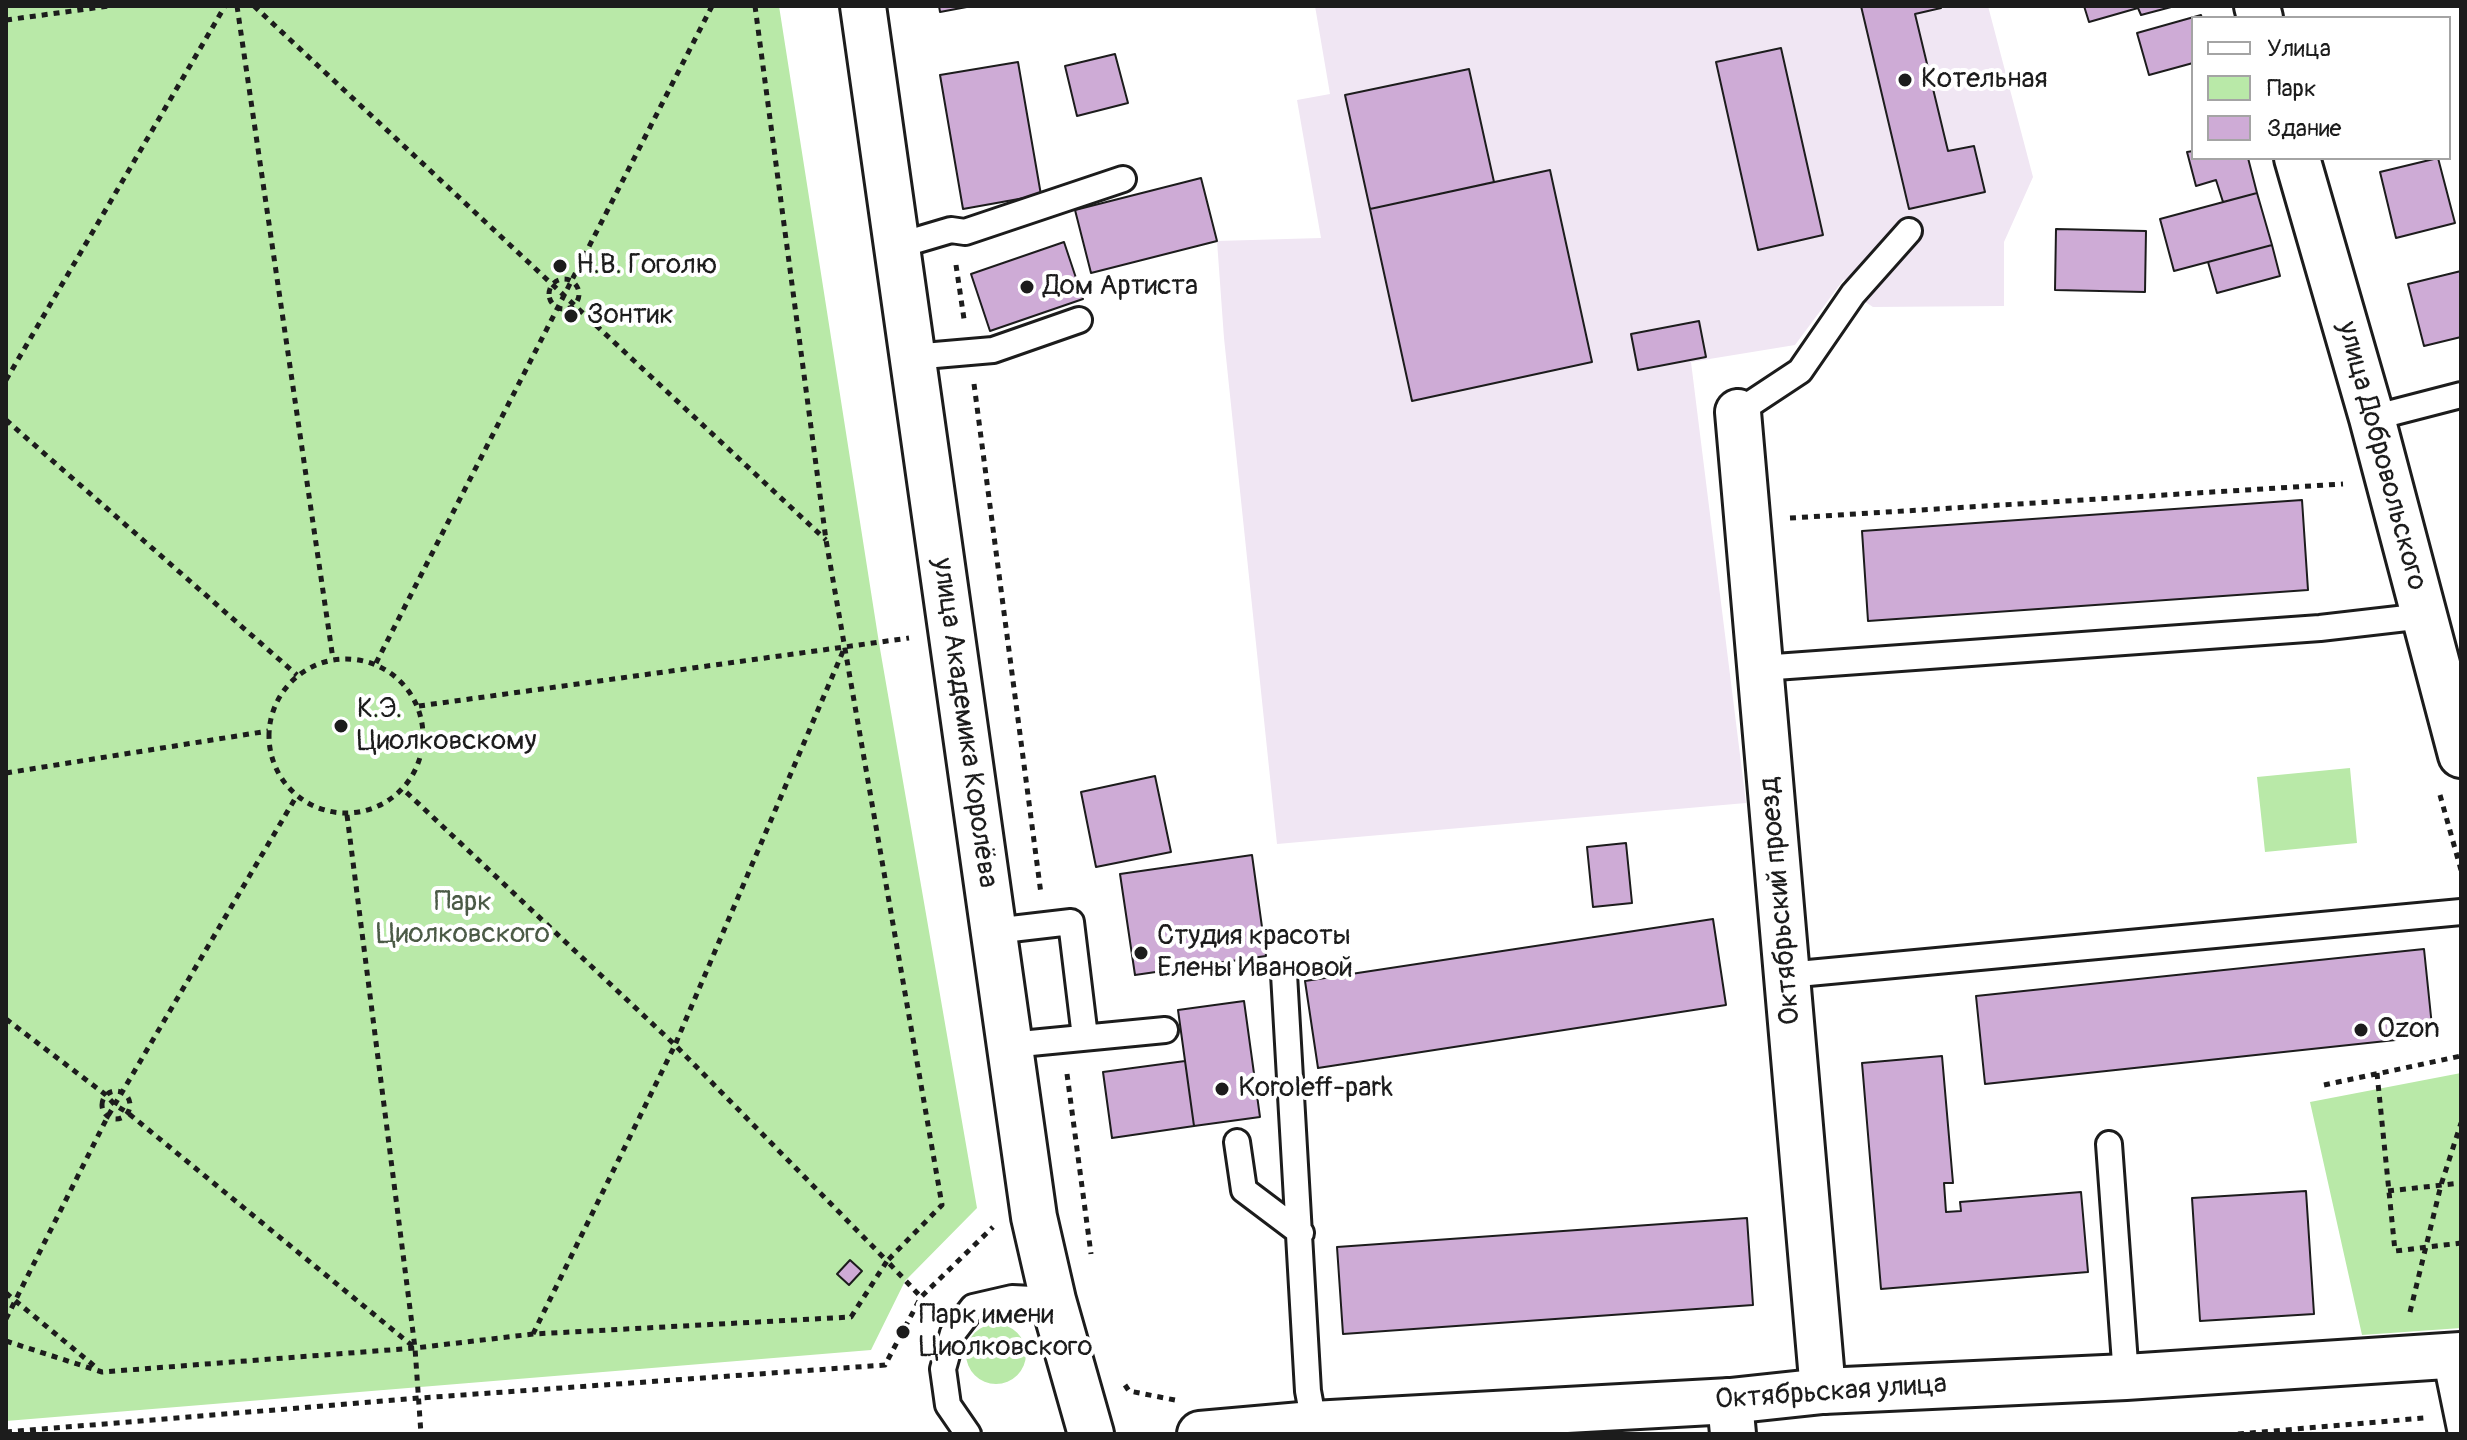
<!DOCTYPE html>
<html>
<head>
<meta charset="utf-8">
<style>
	body { margin:0 }
	#map { position:relative; width:2467px; height:1440px; overflow:hidden; background:#fff; font-family:Pangolin,sans-serif }
	canvas { display:block }
	.frame { position:absolute; inset:0; border:8px solid #1c1c1c; pointer-events:none }
	.legend { position:absolute; left:2191px; top:16px; width:260px; height:144px; box-sizing:border-box; background:#fff; border:2px solid #a4a4a4; margin:0; padding:10px 14px; list-style:none; font-size:24px; color:#1c1c1c }
	.legend li { display:flex; align-items:center; gap:16px; height:40px }
	.legend b { width:40px; border:2px solid #a4a4a4 }
</style>
</head>
<body>
<div id="map">
<canvas width="2467" height="1440"></canvas>
<div class="frame"></div>
<ul class="legend">
<li><b style="height:10px;background:#fff"></b>Улица</li>
<li><b style="height:22px;background:#b9e9a8"></b>Парк</li>
<li><b style="height:22px;background:#ceabd6"></b>Здание</li>
</ul>
</div>
<script>
const c = document.querySelector('canvas').getContext('2d');
c.lineJoin = 'round';
function fillPath(path, color) { c.fillStyle = color; c.fill(path, 'evenodd'); }
function trace(path, color, width, dash) { c.strokeStyle = color; c.lineWidth = width; c.lineCap = dash ? 'butt' : 'round'; c.setLineDash(dash || []); c.stroke(path); }
function write(font, color, halo, rows, align = 'center') {
  c.font = font + ' Pangolin,sans-serif'; c.lineWidth = 8; c.setLineDash([]); c.textBaseline = 'middle'; c.strokeStyle = halo; c.fillStyle = color; for (const [text, x, y, turn = 0] of rows) {
    c.save(); c.translate(x, y); c.rotate((+turn || 0) * Math.PI / 180); c.textAlign = isNaN(turn) ? turn : align; if (halo) c.strokeText(text, 0, 0); c.fillText(text, 0, 0); c.restore();
  }
}
const built = new Path2D(`
	M1315 6H1988L2033 177 2004 242V306L1873 307 1853 294 1844 279 1795 345 1691 362 1746 803 1277 844 1224 338 1217 241 1321 238 1297 100 1330 94Z`);
const green = new Path2D(`
	M6 6H779L879 643 977 1208 905 1281 871 1350 6 1421Z
	M2350 768 2357 843 2265 852 2257 777Z
	M2461 1073V1328L2362 1335 2310 1102Z
	M966 1354a30 30 0 1 1 60 0a30 30 0 1 1-60 0Z`);
const building = new Path2D(`
	M939 6H972L940 12Z
	M1861 6H1941V8L1915 14 1948 151 1974 146 1985 192 1909 209Z
	M2084 6H2175L2141 15 2138 8 2089 22Z
	M2201 15 2202 18H2193V63L2149 75 2137 33Z
	M1781 48 1823 235 1758 250 1716 62Z
	M1115 54 1128 103 1077 116 1065 66Z
	M1018 62 1041 195 963 209 940 75Z
	M1469 69 1494 182 1370 209 1345 95Z
	M2193 151V158H2248L2257 193 2223 202 2216 180 2196 186 2187 152Z
	M2438 158 2455 223 2396 238 2380 172Z
	M1550 170 1592 362 1412 401 1370 209Z
	M1201 178 1217 241 1091 273 1075 210Z
	M2257 193 2272 245 2174 271 2160 219Z
	M2056 229 2146 231 2145 292 2055 290Z
	M1064 242 1083 299 990 331 971 274Z
	M2272 245 2280 276 2217 293 2208 262Z
	M2461 271V337L2424 346 2408 284Z
	M1699 321 1706 357 1638 370 1631 334Z
	M2302 500 2308 590 1868 621 1862 531Z
	M1155 776 1171 852 1096 867 1081 792Z
	M1626 843 1632 903 1593 907 1587 847Z
	M1252 855 1266 956 1135 975 1120 874Z
	M1713 919 1726 1005 1318 1068 1305 981Z
	M2424 949 2433 1036 1985 1084 1976 996Z
	M1244 1001 1260 1117 1194 1126 1178 1010Z
	M1942 1056 1953 1183H1944L1946 1212 1961 1211 1960 1202 2081 1192 2088 1272 1881 1289 1862 1063Z
	M1185 1061 1194 1126 1112 1138 1103 1072Z
	M2306 1191 2314 1314 2200 1321 2192 1198Z
	M1747 1218 1753 1305 1343 1334 1337 1247Z
	M850 1260 862 1271 849 1285 837 1274Z`);
const path = new Path2D(`
	M237 6 333 659
	M254 6 826 540
	M755 6 826 540 942 1205 887 1261 921 1297
	M6 20 109 6
	M956 265 964 319
	M549 294a15 15 0 1 1 30 0a15 15 0 1 1-30 0Z
	M6 380 225 6
	M974 384 1041 894
	M6 420 297 675
	M1790 518 2343 484
	M269 736a77 77 0 1 1 154 0a77 77 0 1 1-154 0Z
	M376 663 712 6
	M419 706 909 638
	M6 773 268 731
	M2440 795 2461 870
	M347 815 415 1348 421 1434
	M6 1019 106 1095 115 1105 128 1113 415 1348
	M2377 1073 2395 1251 2461 1243
	M1067 1074 1091 1254
	M2324 1085 2461 1056
	M102 1105a14 14 0 1 1 28 0a14 14 0 1 1-28 0Z
	M2388 1191 2461 1183
	M6 1293 98 1369
	M2410 1312 2441 1185 2461 1123
	M6 1319 108 1116 296 797
	M533 1334 675 1045 844 649
	M6 1341 102 1372 415 1348 533 1334 851 1317 887 1261 675 1045 404 790
	M1125 1385 1129 1391 1175 1400
	M6 1432 420 1398 885 1365 921 1297 993 1227
	M2238 1434 2424 1418`);
const lane = new Path2D(`
	M897 246 951 230 965 232 1123 179
	M912 357 993 350 1079 320
	M1738 412 1800 371 1853 294 1909 231
	M2372 418 2461 395
	M1761 668 2320 628 2424 616
	M994 931 1071 922 1085 1037
	M1284 974 1308 1391 1316 1434
	M1787 975 2461 912
	M1010 1045 1165 1030
	M1237 1142 1244 1190 1301 1233
	M2109 1144 2126 1377
	M2445 1356 2461 1434
	M968 1434 948 1405 943 1369 953 1333 973 1307 1012 1298 1053 1300`);
const street = new Path2D(`
	M863 6 1034 1217 1053 1300 1091 1434
	M2257 6 2260 18
	M2297 158 2372 418 2461 755
	M1738 412 1823 1391
	M1730 1401 1733 1434`);
const secondary = new Path2D(`
	M1200 1434 1313 1424 1730 1401 1823 1391 2126 1377 2461 1355`);
const markers = [
	[1905,80,8,"#1c1c1c"],
	[560,266,8,"#1c1c1c"],
	[1027,287,8,"#1c1c1c"],
	[571,316,8,"#1c1c1c"],
	[341,726,8,"#1c1c1c"],
	[1141,953,8,"#1c1c1c"],
	[2361,1030,8,"#1c1c1c"],
	[1222,1089,8,"#1c1c1c"],
	[903,1332,8,"#1c1c1c"]
];
const poiNames = [
	["Котельная",1921,80],
	["Н.В. Гоголю",576,266],
	["Дом Артиста",1043,287],
	["Зонтик",587,316],
	["К.Э.",357,710],
	["Циолковскому",357,742],
	["Студия красоты",1157,937],
	["Елены Ивановой",1157,969],
	["Ozon",2377,1030],
	["Koroleff-park",1238,1089],
	["Парк имени",919,1316],
	["Циолковского",919,1348]
];
const streetNames = [
	["улица Добровольского",2381,456,75],
	["улица Академика Королёва",964,723,82],
	["Октябрьский проезд",1781,901,-95],
	["Октябрьская улица",1831,1393,-4]
];
const parkNames = [
	["Парк",463,903],
	["Циолковского",463,935]
];
fillPath(built, '#f0e6f3');
fillPath(green, '#b9e9a8');
fillPath(building, '#ceabd6');
trace(building, '#1c1c1c', 2);
trace(lane, '#1c1c1c', 30);
trace(street, '#1c1c1c', 50);
trace(secondary, '#1c1c1c', 50);
trace(path, '#1c1c1c', 5, [6, 6]);
trace(lane, '#fff', 24);
trace(street, '#fff', 44);
trace(secondary, '#fff', 44);
for (const [x, y, r, color] of markers) { const dot = new Path2D(); dot.arc(x, y, r, 0, 2 * Math.PI); c.fillStyle = color; c.fill(dot); trace(dot, '#fff', 3); }
write('28px', '#1c1c1c', '#fff', poiNames, 'left');
write('28px', '#1c1c1c', '#fff', streetNames);
write('28px', '#4b5a46', '#fff', parkNames);
</script>
</body>
</html>
